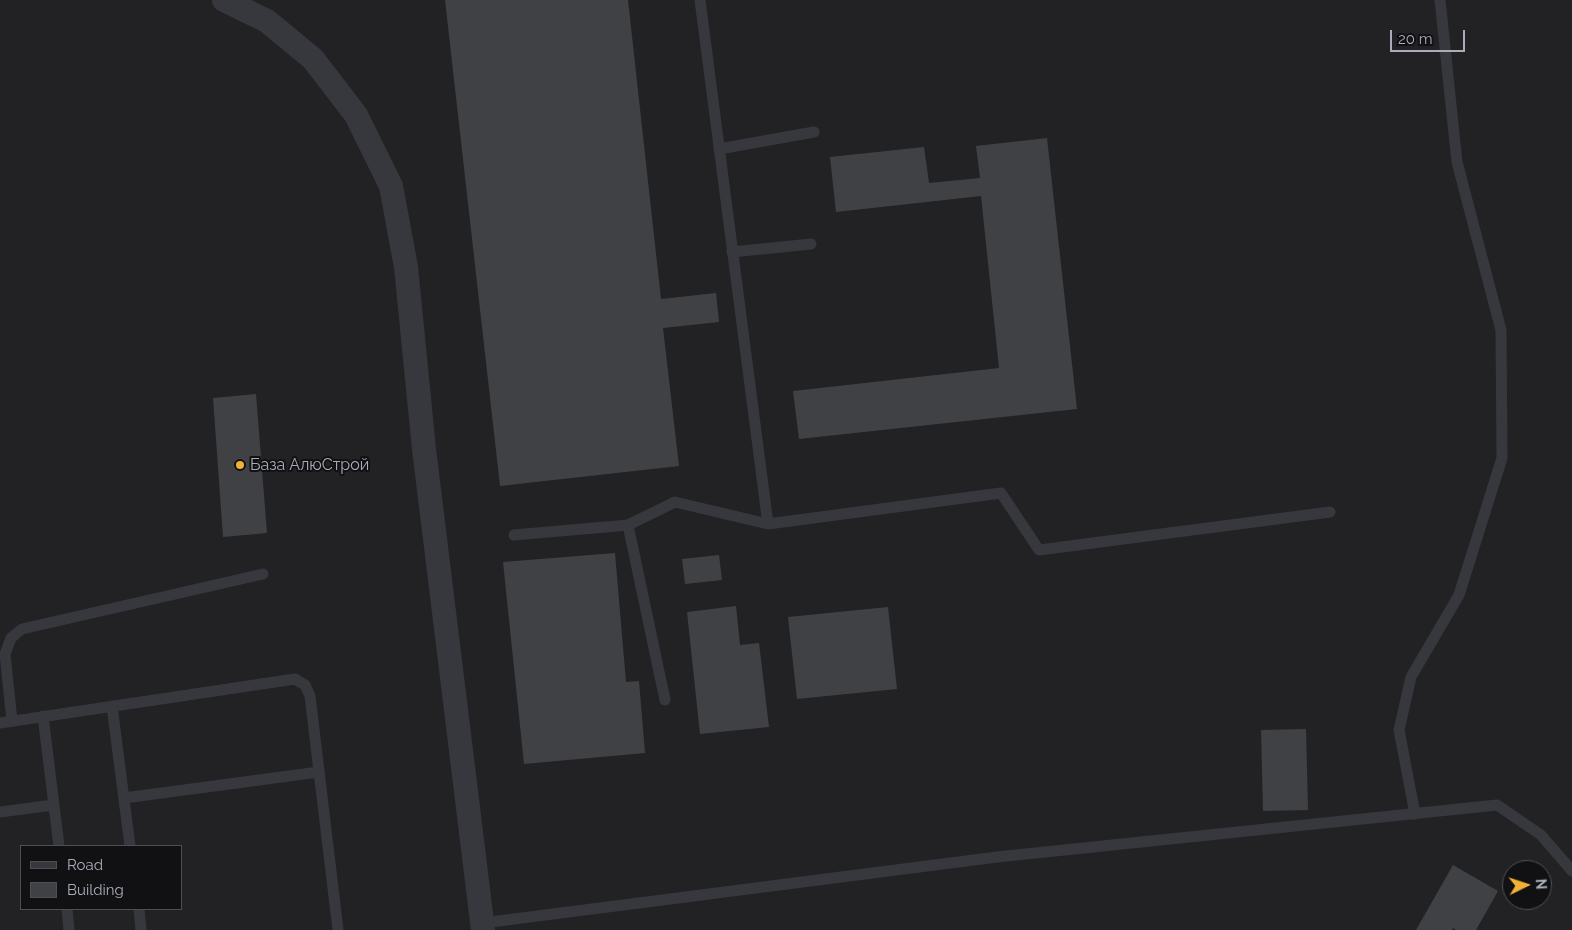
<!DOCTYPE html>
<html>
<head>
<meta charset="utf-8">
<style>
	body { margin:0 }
	#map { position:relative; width:1572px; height:930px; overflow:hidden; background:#161618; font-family:Raleway,sans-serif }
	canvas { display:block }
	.legend { position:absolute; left:20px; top:845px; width:162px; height:65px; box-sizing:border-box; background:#111113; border:1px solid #4d4f55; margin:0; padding:6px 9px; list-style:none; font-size:15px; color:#a8adb8 }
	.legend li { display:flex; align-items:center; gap:10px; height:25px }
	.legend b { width:25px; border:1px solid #4d4f55 }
	.north { position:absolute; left:1502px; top:860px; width:50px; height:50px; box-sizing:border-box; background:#111113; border:1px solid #4d4f55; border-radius:50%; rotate:86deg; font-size:14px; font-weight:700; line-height:20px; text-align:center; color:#a8adb8 }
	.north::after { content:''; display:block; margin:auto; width:18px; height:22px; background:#f2b134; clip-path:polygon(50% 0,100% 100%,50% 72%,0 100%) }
	.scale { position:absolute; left:1390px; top:30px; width:75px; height:22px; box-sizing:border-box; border:2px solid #a8adb8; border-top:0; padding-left:6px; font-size:15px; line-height:18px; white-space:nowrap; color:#a8adb8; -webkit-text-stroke:4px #111113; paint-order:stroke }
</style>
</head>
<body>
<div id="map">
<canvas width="1572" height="930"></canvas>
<ul class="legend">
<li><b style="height:6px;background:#37383d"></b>Road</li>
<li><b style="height:14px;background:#404145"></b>Building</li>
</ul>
<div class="north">N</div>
<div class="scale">20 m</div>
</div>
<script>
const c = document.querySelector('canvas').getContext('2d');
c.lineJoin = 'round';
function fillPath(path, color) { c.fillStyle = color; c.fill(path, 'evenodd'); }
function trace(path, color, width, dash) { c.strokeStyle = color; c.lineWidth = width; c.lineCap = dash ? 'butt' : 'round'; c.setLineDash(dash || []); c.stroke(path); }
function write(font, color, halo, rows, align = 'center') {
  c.font = font + ' Raleway,sans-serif'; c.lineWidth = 4; c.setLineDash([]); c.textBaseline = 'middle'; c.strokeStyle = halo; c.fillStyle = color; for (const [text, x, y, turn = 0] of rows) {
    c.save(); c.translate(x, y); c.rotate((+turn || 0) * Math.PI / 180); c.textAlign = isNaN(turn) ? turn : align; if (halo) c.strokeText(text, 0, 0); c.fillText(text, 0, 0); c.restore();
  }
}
const built = new Path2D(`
	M0 0H1572V930H0ZM21 846H181V909H21ZM1512 870H1542V900H1512Z`);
const building = new Path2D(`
	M445 0H628L661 299 716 293 719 322 663 328 679 466 500 486Z
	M1047 138 1077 409 799 439 793 391 999 368 981 196 836 212 830 157 924 147 929 183 980 178 976 146Z
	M256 394 267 533 223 537 213 398Z
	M615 553 626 682 639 681 645 753 524 764 503 562Z
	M719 555 722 580 685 584 682 559Z
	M736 606 740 645 759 643 769 727 700 734 687 612Z
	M888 607 897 689 797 699 788 617Z
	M1306 729 1308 810 1263 811 1261 730Z
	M1453 865 1498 891 1476 930H1456L1453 928 1452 930H1416Z`);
const lane = new Path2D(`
	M700 0 768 524 1001 493 1039 550 1330 512
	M719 149 814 132
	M732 252 811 244
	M514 535 628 525
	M665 700 628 525 675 502 768 524
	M112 706 130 846
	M43 716 59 846
	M12 721 5 654 11 638 22 629 263 574
	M0 723 295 679 305 685 310 696 338 930
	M124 798 319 772
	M0 812 53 805
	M1415 814 1399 730 1411 677 1459 595 1502 458 1501 330 1457 162 1440 0
	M67 909 69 930
	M139 909 141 930
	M483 923 997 857 1497 805 1541 835 1572 871`);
const street = new Path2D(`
	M224 0 267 21 313 59 356 115 391 186 406 267 424 449 483 930`);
const markers = [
	[240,465,5,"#f2b134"]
];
const poiNames = [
	["База АлюСтрой",250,465]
];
fillPath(built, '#222225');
fillPath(building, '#404145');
trace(lane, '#37383d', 11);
trace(street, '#37383d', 24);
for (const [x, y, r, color] of markers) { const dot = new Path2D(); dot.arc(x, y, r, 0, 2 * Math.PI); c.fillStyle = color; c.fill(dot); trace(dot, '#111113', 2); }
write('16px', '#a8adb8', '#111113', poiNames, 'left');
</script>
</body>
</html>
